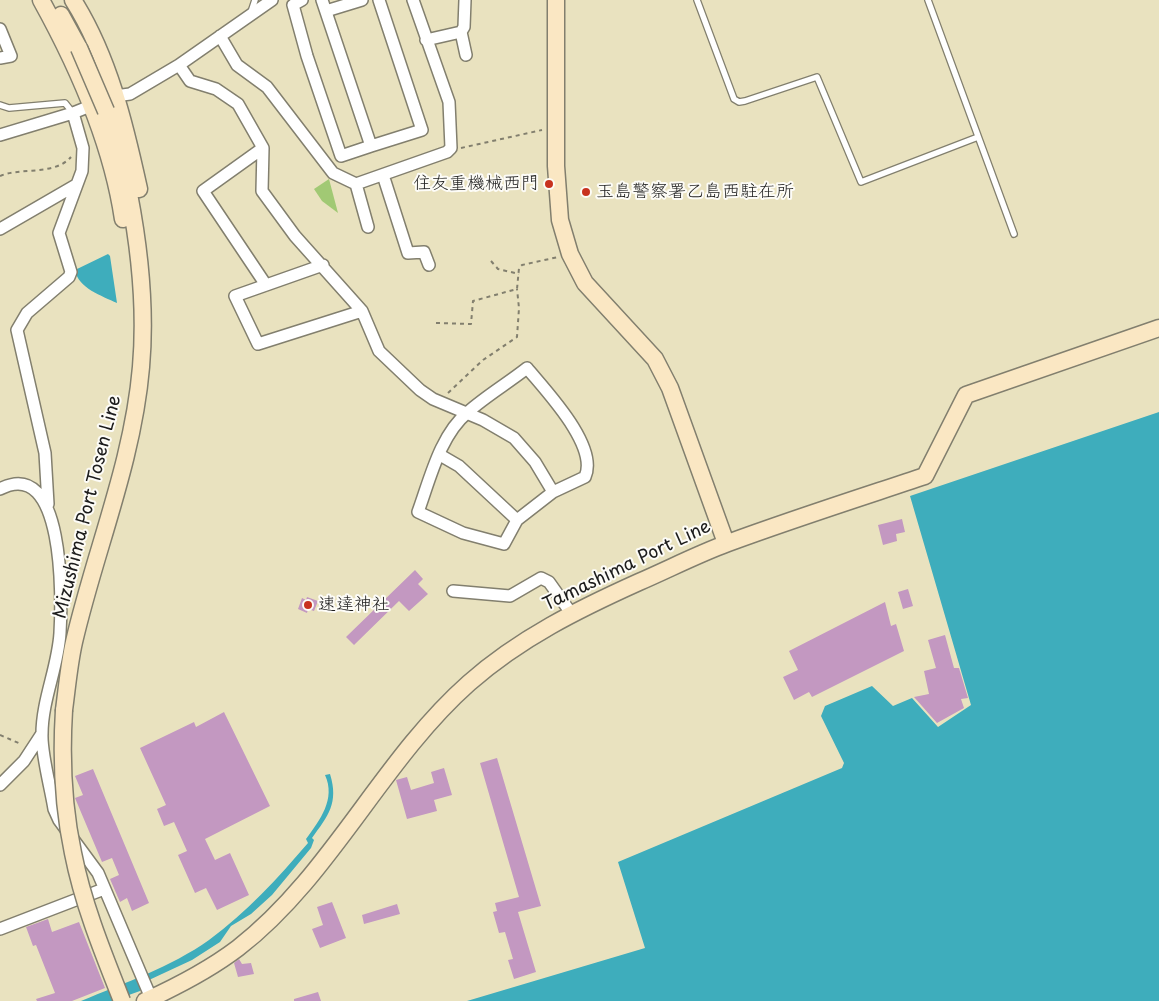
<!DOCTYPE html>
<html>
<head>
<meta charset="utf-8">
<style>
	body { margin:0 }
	canvas { display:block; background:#e9e2bf }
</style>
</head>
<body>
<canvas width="1159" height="1001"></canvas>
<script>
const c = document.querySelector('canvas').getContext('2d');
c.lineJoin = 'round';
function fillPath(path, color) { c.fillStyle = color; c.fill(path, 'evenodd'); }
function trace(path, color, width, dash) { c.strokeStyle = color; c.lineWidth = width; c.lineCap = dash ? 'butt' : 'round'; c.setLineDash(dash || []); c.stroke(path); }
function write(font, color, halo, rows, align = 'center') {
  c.font = font + ' "Playpen Sans","Klee One",sans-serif'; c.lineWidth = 4; c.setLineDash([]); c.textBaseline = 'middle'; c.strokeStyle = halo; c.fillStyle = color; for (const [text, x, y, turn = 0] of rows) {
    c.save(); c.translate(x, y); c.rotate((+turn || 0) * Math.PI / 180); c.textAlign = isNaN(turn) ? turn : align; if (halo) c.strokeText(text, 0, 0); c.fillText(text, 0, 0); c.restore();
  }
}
const green = new Path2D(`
	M329 179 338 213 322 201 314 189Z`);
const water = new Path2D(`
	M108 254 110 256 117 303C102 296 78 288 75 270Z
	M1159 412V1001H467L645 948 618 862 842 768 844 763 821 716 825 706 872 686 893 706 912 698 938 727 971 705 910 496Z
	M330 774C339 803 328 816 312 838L314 840 311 848 272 895 251 914 231 926 220 942 192 960 149 980 140 991 112 1001H81C124 983 171 967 209 940 247 912 277 879 308 843L306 839C320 820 336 799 325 775Z`);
const building = new Path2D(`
	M902 519 905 532 896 534 897 541 883 545 878 525Z
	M415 570 423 579 418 584 428 594 409 611 399 601 354 645 346 637Z
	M908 589 913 606 903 609 898 592Z
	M307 597 318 601 314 611 308 609 307 613 298 609 302 598 306 600Z
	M885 602 891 626 896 624 904 651 812 697 809 692 794 700 783 677 798 670 789 651Z
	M945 635 954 668H959L968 698 961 699 964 708 937 723 914 697 929 694 924 671 936 668 928 640Z
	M224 712 270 806 205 839 215 860 230 853 249 895 217 910 206 888 195 893 178 855 187 851 174 822 164 826 157 809 166 805 140 748 194 722 196 727Z
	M497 758 541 906 518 912 536 972 514 979 508 960 513 959 505 932 499 933 493 912 497 911 495 903 519 897 480 763Z
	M444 768 452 795 434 800 437 811 407 819 396 780 407 777 411 790 434 783 431 772Z
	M93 769 149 903 132 911 127 898 120 902 110 879 119 875 112 858 102 862 75 798 83 795 75 776Z
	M332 902 346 938 320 948 312 929 323 925 317 907Z
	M397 904 400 914 364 924 362 915Z
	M48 919 52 932 79 922 105 988 72 1001H37L36 999 55 993 36 945 33 946 26 927Z
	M239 959 242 964 251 963 254 974 238 977 234 963Z
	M318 992 321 1001H294V999Z`);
const path = new Path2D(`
	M461 148 542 130
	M0 176C21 167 54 176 71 157
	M491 261 498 269 519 274
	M436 323 471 324 473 301 517 289 519 268 522 265 558 257
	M448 393 483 360 517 337 519 308 517 289
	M0 735 21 744`);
const lane = new Path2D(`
	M697 0 734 99 739 102 745 101 817 77 861 182 978 137
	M928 0 1014 234
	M251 12 255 0
	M0 105 9 108 65 103 73 113`);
const street = new Path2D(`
	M302 0 293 5 307 56 341 156 371 146 322 0
	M326 11 362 0
	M0 29 11 56 0 58
	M461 32 466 55
	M220 36 237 65 267 87 333 173 356 184 447 152 451 148 449 102 413 0
	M426 40 461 32 464 27 465 0
	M179 65 190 81 216 89 238 104 263 148 262 191 295 236 362 311 379 351 420 390 433 399 483 420 514 438 535 462 553 492
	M0 135 73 113 115 96 130 94 179 65 272 0
	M371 146 422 130 379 0
	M263 148 203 191 266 285
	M383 175 408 253 424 252 429 265
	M356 184 368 227
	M0 229 76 185
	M323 265 235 296 258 344 362 311
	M527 368C546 391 599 446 585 477L553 492 517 520 504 544 463 533 418 512C430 479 440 435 468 412 486 396 508 383 527 368Z
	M440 455 459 466 517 520
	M0 489C65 455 62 599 60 633 58 667 42 700 42 734 41 753 51 789 54 809L59 820 98 873 151 998
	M48 504 45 453 17 330 27 313 69 277 71 272 59 233 82 171 83 148 73 113
	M453 591 510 596 541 578 549 582 571 613
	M0 785 24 761 41 735
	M0 929 104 889`);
const secondary = new Path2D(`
	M41 0C77 65 112 145 123 219
	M73 0C109 57 125 125 139 189
	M556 0V166L560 220 570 254 585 283 655 359 670 388 726 543
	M61 15 79 48
	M64 710C67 688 69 664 74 642 95 551 133 462 141 367 146 310 140 251 129 194 124 166 114 138 106 111
	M145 1001C178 986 209 970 238 948 331 876 381 761 469 683 520 638 579 609 639 582 669 569 698 554 728 543 793 519 859 498 925 476L966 395 1159 328`);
const secondaryBridge = new Path2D(`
	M79 48 106 111
	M64 710C61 758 63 806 73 853 83 904 103 953 122 1001`);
const markers = [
	[549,184,5,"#c8321e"],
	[586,192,5,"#c8321e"],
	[308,605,5,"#c8321e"]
];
const poiNames = [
	["住友重機械西門",539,184,"right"],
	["玉島警察署乙島西駐在所",596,192],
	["速達神社",318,605]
];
const streetNames = [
	["Mizushima Port Tosen Line",88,507,-76],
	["Tamashima Port Line",627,566,-26]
];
fillPath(green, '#a1c974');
fillPath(water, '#3eadbc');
fillPath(building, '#c398c1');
trace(lane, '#827f6e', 8);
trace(street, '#827f6e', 14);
trace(secondary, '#827f6e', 19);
trace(path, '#827f6e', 2, [4, 4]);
trace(lane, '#fff', 5.5);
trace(street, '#fff', 11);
trace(secondary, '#fae7c3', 16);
trace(secondaryBridge, '#827f6e', 19, []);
trace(secondaryBridge, '#fae7c3', 16);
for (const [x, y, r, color] of markers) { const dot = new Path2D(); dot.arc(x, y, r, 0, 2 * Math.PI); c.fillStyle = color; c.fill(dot); trace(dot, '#fdfcf7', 2); }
write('18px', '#1c1c1c', '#fdfcf7', poiNames, 'left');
write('18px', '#1c1c1c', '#fdfcf7', streetNames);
</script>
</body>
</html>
